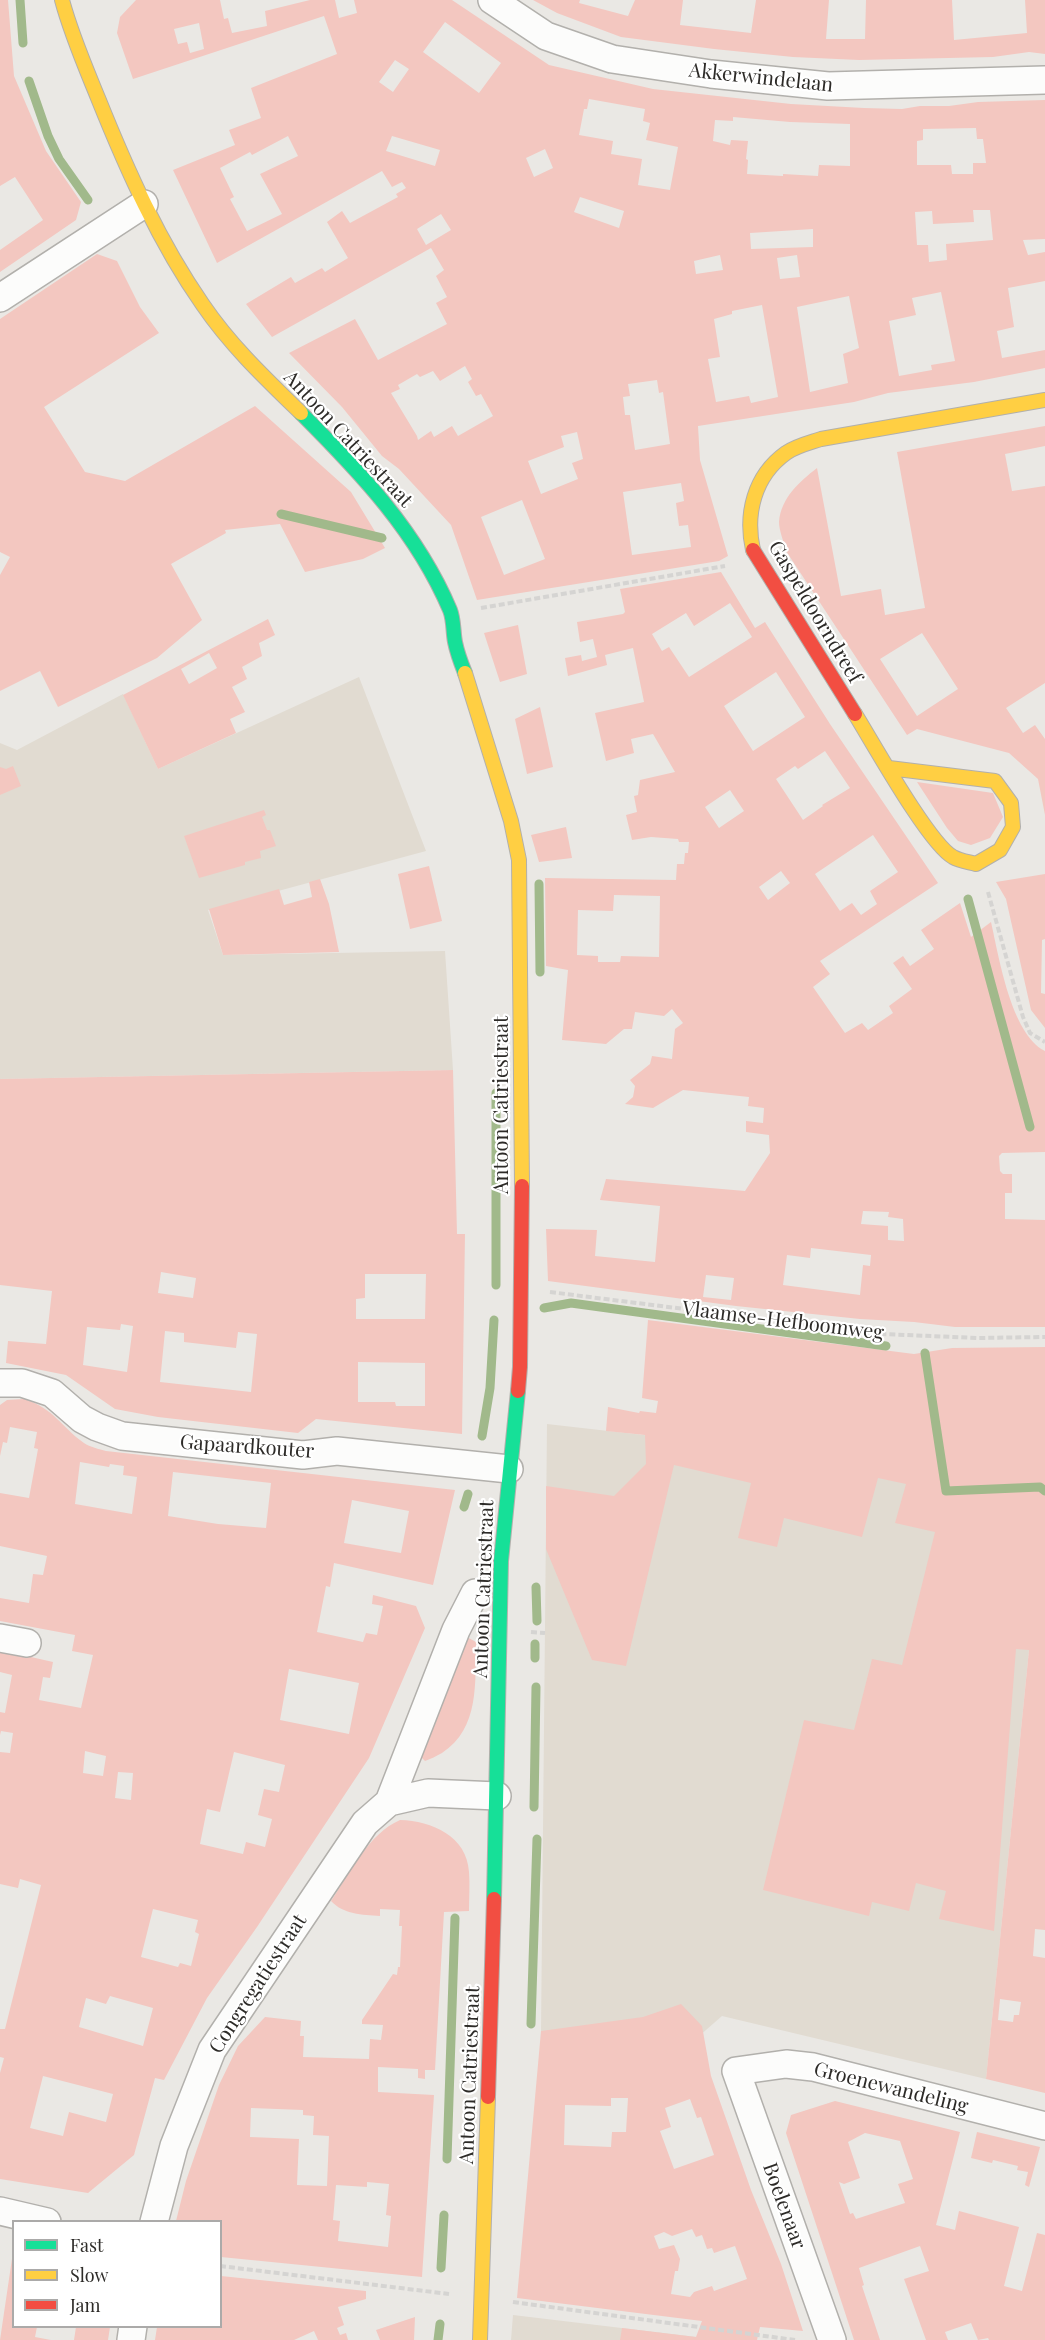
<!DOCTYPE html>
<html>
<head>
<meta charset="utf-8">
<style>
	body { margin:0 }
	#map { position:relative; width:1045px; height:2340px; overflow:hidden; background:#eae8e4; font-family:"Playfair Display",serif }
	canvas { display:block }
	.legend { position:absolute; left:12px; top:2220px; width:210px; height:108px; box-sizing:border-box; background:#fff; border:2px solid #abaaa9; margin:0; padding:8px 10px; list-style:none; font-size:18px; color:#2d2b28 }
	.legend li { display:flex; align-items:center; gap:12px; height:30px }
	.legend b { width:30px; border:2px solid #abaaa9 }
</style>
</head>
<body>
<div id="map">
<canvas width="1045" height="2340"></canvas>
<ul class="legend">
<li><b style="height:8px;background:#16e098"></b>Fast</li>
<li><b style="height:8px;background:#ffcf43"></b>Slow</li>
<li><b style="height:8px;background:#f24e42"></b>Jam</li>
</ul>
</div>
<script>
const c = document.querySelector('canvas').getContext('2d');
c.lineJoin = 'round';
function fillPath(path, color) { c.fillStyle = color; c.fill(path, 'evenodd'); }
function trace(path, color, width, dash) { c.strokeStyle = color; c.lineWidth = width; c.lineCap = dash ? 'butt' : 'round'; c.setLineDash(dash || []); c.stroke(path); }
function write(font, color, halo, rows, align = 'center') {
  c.font = font + ' "Playfair Display",serif'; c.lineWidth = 4.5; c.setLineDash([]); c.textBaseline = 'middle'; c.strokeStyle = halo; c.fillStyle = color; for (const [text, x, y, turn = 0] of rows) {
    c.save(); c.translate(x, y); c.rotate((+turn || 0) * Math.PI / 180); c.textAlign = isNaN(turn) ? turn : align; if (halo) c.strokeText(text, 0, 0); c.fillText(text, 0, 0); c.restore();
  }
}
const built = new Path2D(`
	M359 677 426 851 208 910 223 955 445 951 453 1070 0 1079V743L17 750 123 694 158 769Z
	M547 1424 661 1437 932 1461 1029 1650 986 2079 722 2016 698 2037 541 2031Z
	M513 2315 722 2340H511Z`);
const green = new Path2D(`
	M0 0H8L14 76 46 151 81 202 76 220 0 272V250L43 220 15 177 0 186Z
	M136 0H220L224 19 228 18 232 33 267 26 265 11 310 0H335L339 18 357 13 354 0H452L549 65 653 89 791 104 864 108 902 109 920 106H949L978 102 1045 100V239L1023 240 1028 255 1045 252V281L1008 288 1014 327 997 331 1002 358 1045 350V368L974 382 888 393 854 402 698 426 700 460 728 556 719 561 477 600 451 525 399 469 382 456 342 407 289 353 355 319 378 360 447 324 436 303 447 297 436 276 444 270 431 248 272 337 246 304 291 277 295 283 322 268 325 272 348 258 327 222 342 211 350 223 398 197 396 194 406 188 402 182 392 187 382 171 217 263 173 170 235 145 229 130 261 118 251 88 337 54 324 16 133 79 117 33 120 17ZM445 22 501 63 479 93 423 52ZM199 23 204 49 190 53 187 42 178 44 174 29ZM395 60 409 69 393 92 379 82ZM589 99 645 109 643 121 650 123 646 140 678 147 670 190 638 185 642 159 611 154 613 141 579 135 584 109H587ZM733 117 790 122 850 124V166L819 165 818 176 783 174V176L747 174 748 160 746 159 748 141 731 140 730 145 713 141 715 120 733 121ZM976 128 977 139H983L986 163H973V174H952L951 165H917V141L923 140V129ZM288 136 298 156 260 174 282 214 247 231 230 199 234 197 220 168 250 152 252 155ZM392 136 440 150 435 166 386 151ZM545 149 553 168 534 177 526 158ZM580 197 624 211 619 228 574 212ZM973 210H990L993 240 946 244 947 260 929 262 928 245H917L915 212 932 211 933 224 974 222ZM441 214 451 230 426 245 417 229ZM813 229V247L751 249 750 233ZM720 255 723 270 696 274 694 261ZM797 255 800 277 780 279 777 258ZM941 292 955 361 931 365 932 370 899 376 889 321 916 315 912 298ZM849 296 859 348 843 354 848 383 810 392 797 307ZM762 305 778 397 751 403 749 396 716 402 708 359 720 357 714 319 732 314V311ZM465 366 472 379 468 382 476 396 481 394 493 416 458 436 452 426 434 437 431 431 418 440 417 436 391 393 400 389 398 385 417 374 420 377 433 371 440 381ZM657 380 659 393 663 392 670 444 635 450 630 415H625L623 397 630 396 628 384ZM577 432 583 459 572 463 578 479 541 494 528 461 564 447 561 436ZM681 483 684 501 676 503 679 526 688 525 691 547 632 555 623 492ZM522 500 545 559 504 575 481 517Z
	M533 0H580L579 3 628 16 635 0H683L680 25 751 33 756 0H829L826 39H865L866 0H952L954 40 1027 33 1025 0H1045V54L1029 52 993 57 859 60 793 57 714 49 621 37 557 13Z
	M97 254 117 261 140 307 159 333 44 407 85 472 125 481 255 406 351 492 385 548 363 559 305 572 280 524 225 530 226 533 171 564 202 620 157 658 58 707 40 671 0 691V575L10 557 0 552V319Z
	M1045 426V446L1005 454 1012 491 1045 486V683L1006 708 1023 733 1035 725 1045 739V815L1038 779 1009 753 917 729 907 735 786 551C784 542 779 531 779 522 781 498 799 482 817 468L841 596 881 589 885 615 925 608 897 452ZM922 633 958 689 917 716 880 659Z
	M721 572 755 628 765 622 830 724 938 883 820 961 830 974 813 987 845 1033 862 1023 868 1030 893 1013 889 1006 912 989 893 963 903 956 910 966 934 949 921 930 960 903 971 937 991 922C999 957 1011 1034 1045 1051V1152L1002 1153 999 1156 1000 1171 1003 1174H1012V1193H1005V1219L1045 1220V1327H955L914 1322 860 1319 736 1306 548 1281 546 1229 597 1230 595 1256 655 1262 660 1206 600 1200 606 1179 745 1191 770 1153 769 1135 746 1132V1121L763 1123 764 1108 748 1106 749 1097 683 1090 653 1108 625 1104 633 1097 635 1086 630 1080 650 1064 652 1056 672 1059 675 1029 683 1023 672 1009 664 1016 635 1012 632 1029H624L606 1044 562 1040 568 970 546 966 545 878 676 880 677 864H684L685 853H688L689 842H679L678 839 651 837 632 840 626 815 637 812 634 796 638 795 640 780 675 772 653 734 631 739 634 753 606 761 595 713 644 702 633 648 605 655 607 665 568 676 565 658 581 655 582 661 597 657 593 639 580 642 577 622 623 614 625 612 620 589ZM730 603 752 637 689 677 669 647 662 651 652 634 686 613 694 626ZM776 672 805 717 753 751 724 706ZM825 751 850 788 822 805 823 806 803 820 776 779 795 766 798 769ZM730 790 744 811 719 828 705 807ZM873 835 898 872 870 891 877 904 861 915 852 903 840 911 815 874ZM781 871 790 883 768 900 759 887ZM614 895 660 896 659 957 621 956 620 962H598V956L577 955 578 910 613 911ZM863 1211 889 1212 888 1217 903 1219 904 1241 888 1240V1226L861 1224ZM811 1248 871 1255 870 1266 863 1265 860 1295 783 1285 787 1255 810 1258ZM706 1275 734 1278 731 1300 703 1297Z
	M268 619 275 635 259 643 262 656 242 667 247 679 232 687 245 712 230 719 236 733 158 769 123 695ZM209 653 217 668 189 684 181 669Z
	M518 625 527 674 500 682 484 633Z
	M540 707 553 767 527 774 515 719Z
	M13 766 21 786 0 795V767L6 769Z
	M917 782 993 793 1003 817 990 838 971 845 958 841 947 828Z
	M264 810 266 815 262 817 267 830H270L276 846 260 851 261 858 245 862V865L199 878 184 836Z
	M566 827 572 858 539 862 531 835Z
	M429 866 442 921 410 929 398 874Z
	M1045 874V939L1042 940 1041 993 1045 994V1028L1031 1010 1006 899 996 882Z
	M320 879 329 904 339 952 223 955 209 909 279 889 284 905 312 897 309 882Z
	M453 1070 457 1234H465L462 1434 316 1419 298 1433 158 1417 115 1409 66 1375 6 1363 8 1341 46 1344 52 1291 0 1285V1079ZM161 1272 196 1278 193 1298 158 1293ZM365 1274H426L425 1319H356V1299L365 1298ZM121 1324 133 1326 127 1372 83 1365 87 1327 120 1330ZM165 1331 184 1333V1342L236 1348 238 1332 257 1334 251 1392 160 1382ZM358 1362 425 1363V1406H396L395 1402H358Z
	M648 1320 914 1354 952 1348 1045 1347V1930L1035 1929 1033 1956 1045 1958V2093L986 2079 1029 1650 1016 1649 994 1931 939 1919 946 1891 916 1883 909 1911 872 1902 869 1916 763 1890 804 1720 854 1730 872 1659 902 1665 935 1532 895 1523 906 1484 878 1478 862 1537 784 1518 777 1547 738 1538 751 1483 674 1465 626 1666 592 1660 546 1549V1486L614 1496 646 1464 645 1435 606 1431 608 1407 639 1413 640 1411 656 1413 658 1401 642 1398ZM1000 1999 1021 2002 1019 2015H1014L1013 2022 998 2020Z
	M24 1399C55 1409 60 1426 84 1443 90 1447 99 1449 106 1451L455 1490 433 1585 334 1563 330 1587 326 1586 317 1632 363 1642 366 1633 377 1635 383 1606 372 1604 373 1595 416 1606 425 1628 369 1758 257 1927 207 1998 164 2080 155 2078 134 2155 88 2193 0 2179V2073L4 2058 0 2057V2029H5L41 1885 20 1879 18 1888 0 1884V1752L10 1753 13 1733 1 1731 0 1735V1712L5 1713 12 1675 0 1672V1650L53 1662 50 1678 43 1677 39 1700 81 1708 93 1655 72 1651 75 1635 0 1621V1598L29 1603 33 1574 43 1575 47 1556 0 1546V1493L29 1498 38 1449 34 1448 37 1432 10 1427 7 1443 3 1442 0 1456V1405L7 1400ZM80 1462 109 1467 110 1464 124 1466 123 1475 137 1477 132 1514 75 1504ZM173 1472 271 1483 266 1528 218 1524 168 1516ZM352 1500 409 1511 401 1553 344 1543ZM289 1669 359 1683 349 1734 280 1720ZM85 1751 106 1756 103 1776 83 1773ZM234 1752 285 1765 279 1792 264 1789 258 1815 272 1819 265 1847 246 1842 243 1854 200 1844 207 1809 220 1812ZM118 1772 133 1773 131 1800 115 1798ZM153 1909 198 1920 195 1932 199 1934 191 1966 180 1963 178 1967 141 1957ZM110 1996 153 2008 143 2046 79 2027 86 1998 106 2004ZM43 2076 113 2094 106 2122 69 2112 63 2136 30 2128Z
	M467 1637 476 1642C475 1682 480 1728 442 1753 436 1756 431 1759 425 1761L421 1757Z
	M400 1820C432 1821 467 1836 469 1872 470 1885 469 1898 469 1911L444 1912 435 2070H425V2079L418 2078V2069L378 2067V2092L434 2095 422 2277 221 2257 220 2222 176 2221 186 2181 219 2085 238 2046 265 2017 301 2021 300 2036H304L303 2057 369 2059 370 2039 381 2040 383 2025 362 2024V2020L393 1974 397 1975 398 1967H400L402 1926H399L400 1910 380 1909V1916C362 1915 343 1914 331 1901 350 1873 368 1834 400 1820ZM251 2108 303 2110V2115L314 2116 313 2135 329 2136 327 2186 297 2185 299 2139 250 2137ZM367 2182 389 2184 386 2215 391 2216 388 2247 338 2241 340 2221 333 2220 336 2185 367 2187Z
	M681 2004 702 2026 711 2076 751 2190 781 2264 803 2331 760 2327 757 2340H620L622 2328 696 2337 702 2321 517 2298 541 2031 643 2017ZM611 2098H628L626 2132H612L611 2147 564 2145 565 2105 611 2106ZM690 2099 697 2118 701 2117 714 2155 674 2169 660 2131 671 2127 665 2108ZM692 2229 696 2237 702 2235 707 2249 712 2248 714 2253 735 2246 747 2279 714 2291 712 2286 694 2292 690 2297 671 2294 675 2271H678L680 2259 674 2245 659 2249 654 2236 664 2232 672 2236Z
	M835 2101 960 2132 936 2225 955 2230 959 2211 1019 2227 1004 2286 1022 2291 1037 2233 1045 2235V2340H989L988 2338 978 2340 971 2323 945 2332 948 2340H926L904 2279 929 2271 920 2246 859 2268 864 2285 862 2286 880 2340H854L786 2133 791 2115ZM865 2133 900 2141 913 2179 898 2184 905 2203 856 2219 853 2213 850 2214 839 2182 844 2184 860 2178 848 2142Z
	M977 2132 1040 2147 1029 2187 1025 2185 1028 2172 1017 2170 1018 2166 993 2160 992 2163 971 2158Z
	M13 2252 14 2326 37 2327 35 2337 51 2340H0Z
	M221 2276 366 2291V2299L338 2307 344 2325 337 2328 340 2335 346 2333 348 2340H318L314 2331 294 2340H155L157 2327 220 2326Z
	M415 2317 414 2340H380L376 2330Z
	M76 2327H110L108 2340H74Z`);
const stream = new Path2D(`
	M20 0 23 43
	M29 81 48 136 59 159 88 200
	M281 514 382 538
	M539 884 540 972
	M968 899 1030 1127
	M496 1285V1093
	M544 1308 571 1303 886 1346
	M925 1353 946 1491 1040 1487 1045 1491
	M482 1436 490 1388 494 1320
	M464 1507 468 1494
	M536 1587 537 1621
	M535 1644V1658
	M534 1807 536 1687
	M531 2024 537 1839
	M447 2159 455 1918
	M441 2268 444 2215
	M438 2340 440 2324`);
const path = new Path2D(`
	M481 608 725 566
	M988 892 1023 1017 1030 1033 1045 1042
	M550 1292 882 1334 978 1338 1045 1337
	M531 1632 545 1633
	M220 2266 449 2294
	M513 2302 795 2340`);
const street = new Path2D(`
	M492 0 546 36 612 59 711 74 828 86 1045 80
	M0 298 144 204
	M0 1383H22L52 1393 82 1419 97 1427 122 1436 303 1455 337 1451 509 1469
	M0 1638 27 1643
	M389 1802 456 1630 475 1593
	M0 2211 47 2222
	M154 2222 174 2146 212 2050 365 1823 389 1802 428 1793 497 1796
	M131 2340 133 2326
	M832 2340 736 2071 786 2064 813 2067 1045 2126`);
const fast = new Path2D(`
	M301 413C360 472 417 532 450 610 454 620 453 632 455 642 457 652 461 663 465 673
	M494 1899 501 1561 518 1391`);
const slow = new Path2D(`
	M62 0C71 34 85 66 98 98 127 170 159 242 203 305 231 346 266 379 301 413
	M753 550C745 514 754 476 786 453 796 446 809 443 821 439L1045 400
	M465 673 511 821 519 860 522 1186
	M855 714C873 743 929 844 953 857 960 861 969 862 976 864L1000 850 1013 827 1011 803 995 781 889 768
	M480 2340 488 2097`);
const jam = new Path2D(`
	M753 550 855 714
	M518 1391 520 1367 522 1186
	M488 2097 494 1899`);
const streetNames = [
	["Akkerwindelaan",761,78,6],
	["Antoon Catriestraat",348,439,47],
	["Gaspeldoorndreef",815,612,59],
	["Antoon Catriestraat",502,1105,-90],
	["Vlaamse-Hefboomweg",783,1321,7],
	["Gapaardkouter",247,1447,4],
	["Antoon Catriestraat",484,1589,-88],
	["Congregatiestraat",258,1984,-57],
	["Antoon Catriestraat",470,2075,-88],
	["Groenewandeling",891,2088,14],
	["Boelenaar",784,2206,70]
];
fillPath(built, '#e1dbd1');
fillPath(green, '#f3c7c0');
trace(stream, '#a1b98b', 9);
trace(street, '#b2b0ac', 30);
trace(fast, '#b2b0ac', 16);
trace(slow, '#b2b0ac', 16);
trace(jam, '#b2b0ac', 16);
trace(path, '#d5d4d2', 4, [6, 3]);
trace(street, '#fcfcfb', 27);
trace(fast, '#16e098', 14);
trace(slow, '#ffcf43', 14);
trace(jam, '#f24e42', 14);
write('20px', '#2d2b28', '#fff', streetNames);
</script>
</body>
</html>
